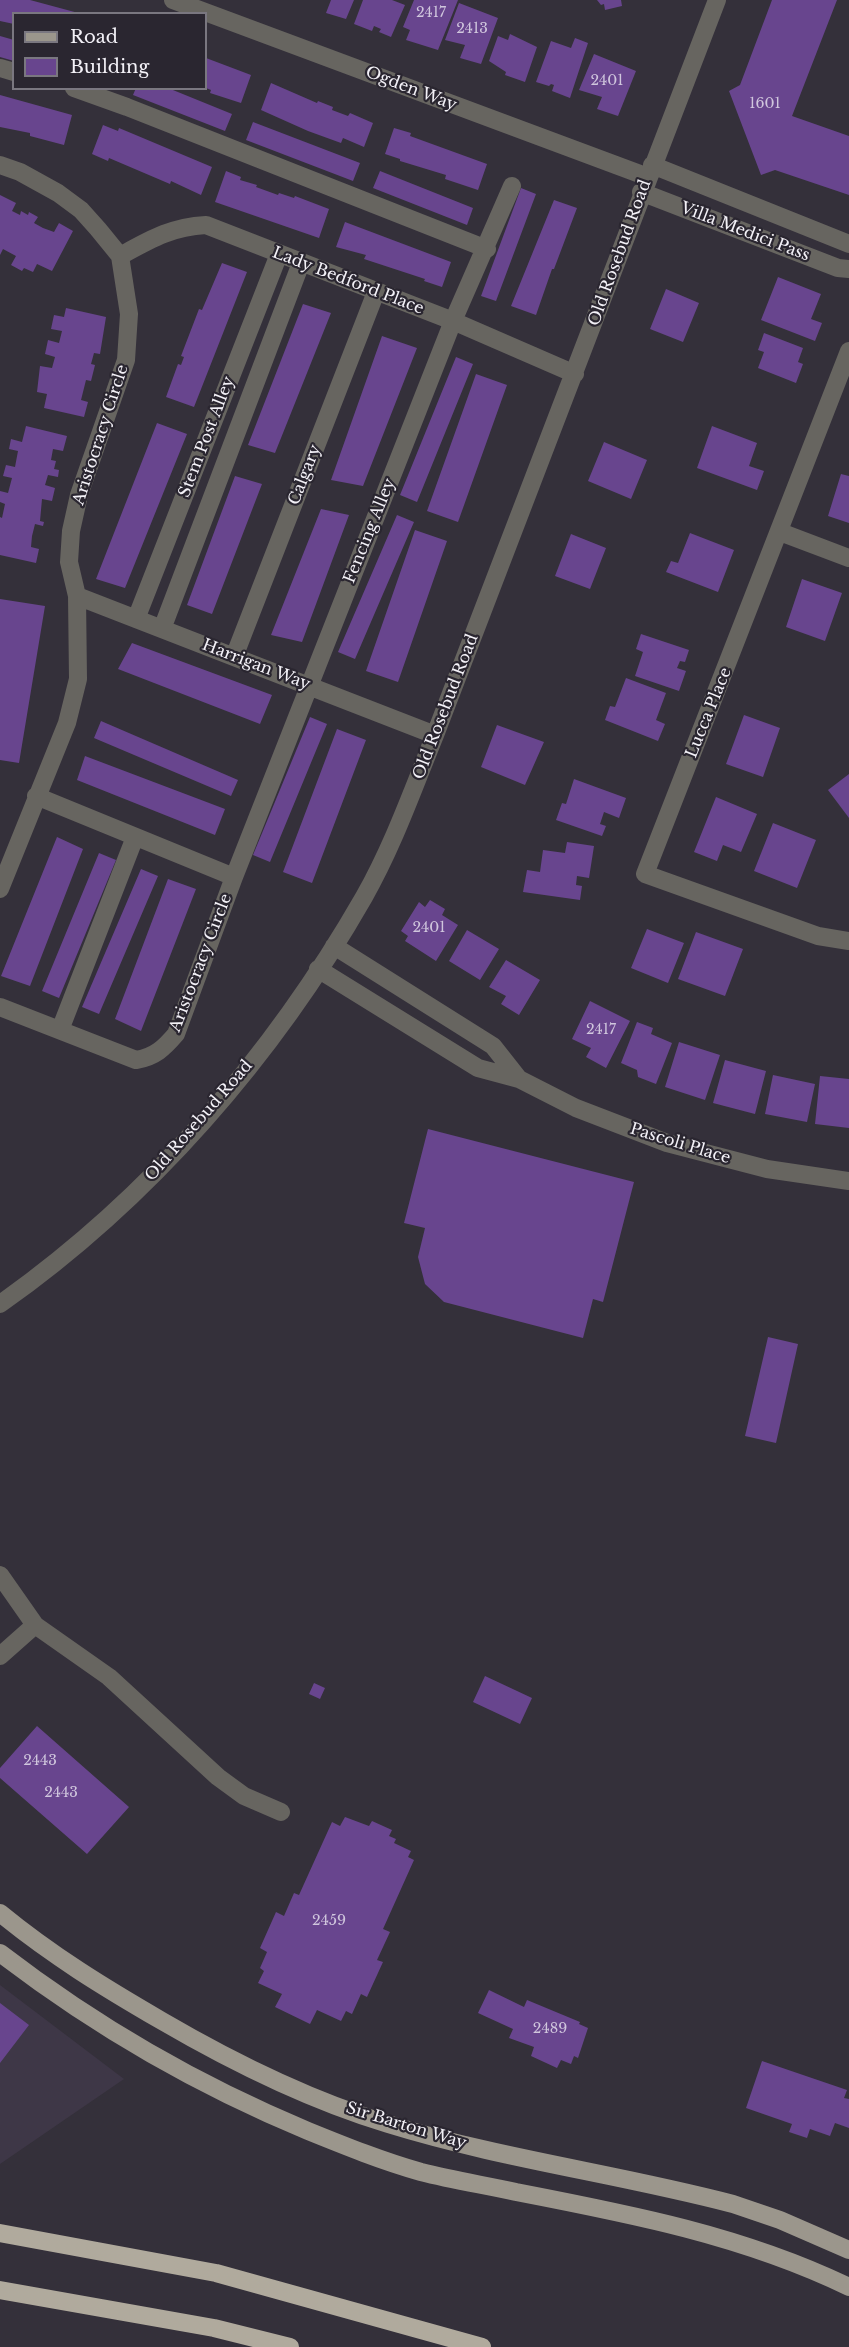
<!DOCTYPE html>
<html>
<head>
<meta charset="utf-8">
<style>
	body { margin:0 }
	#map { position:relative; width:849px; height:2347px; overflow:hidden; background:#34303a; font-family:"Libre Baskerville",serif }
	canvas { display:block }
	.legend { position:absolute; left:12px; top:12px; width:195px; height:78px; box-sizing:border-box; background:#2a2630; border:2px solid #7a7780; margin:0; padding:8px 10px; list-style:none; font-size:18px; color:#f3f1f7 }
	.legend li { display:flex; align-items:center; gap:12px; height:30px }
	.legend b { width:30px; border:2px solid #7a7780 }
</style>
</head>
<body>
<div id="map">
<canvas width="849" height="2347"></canvas>
<ul class="legend">
<li><b style="height:8px;background:#9b968c"></b>Road</li>
<li><b style="height:16px;background:#68458e"></b>Building</li>
</ul>
</div>
<script>
const c = document.querySelector('canvas').getContext('2d');
c.lineJoin = 'round';
function fillPath(path, color) { c.fillStyle = color; c.fill(path, 'evenodd'); }
function trace(path, color, width, dash) { c.strokeStyle = color; c.lineWidth = width; c.lineCap = dash ? 'butt' : 'round'; c.setLineDash(dash || []); c.stroke(path); }
function write(font, color, halo, rows, align = 'center') {
  c.font = font + ' "Libre Baskerville",serif'; c.lineWidth = 4.5; c.setLineDash([]); c.textBaseline = 'middle'; c.strokeStyle = halo; c.fillStyle = color; for (const [text, x, y, turn = 0] of rows) {
    c.save(); c.translate(x, y); c.rotate((+turn || 0) * Math.PI / 180); c.textAlign = isNaN(turn) ? turn : align; if (halo) c.strokeText(text, 0, 0); c.fillText(text, 0, 0); c.restore();
  }
}
const built = new Path2D(`
	M0 1985 124 2079 0 2164Z`);
const building = new Path2D(`
	M0 0H30L82 14H14V24L0 21Z
	M331 0H354L346 19 326 13Z
	M363 0H392L405 5 391 37 379 32 381 29 374 26 372 31 354 24Z
	M414 0H458L438 50 406 40 410 30 403 27Z
	M597 0H621L622 6 605 10 604 4 601 5Z
	M772 0H837L792 116 849 136V195L775 170 761 175 729 91 740 85Z
	M459 3 498 18 481 64 460 58 465 45 445 40Z
	M510 34 537 47 525 82 505 75 506 72 489 61 498 36 508 40Z
	M0 36 14 40V61L0 57Z
	M575 38 588 43 570 98 552 91 554 85 551 84 549 86 536 82 551 41 571 48Z
	M594 54 636 71 618 116 597 109 602 97 579 90Z
	M206 58 251 75 241 103 210 93 211 90 206 88Z
	M271 83 317 103 318 101 333 107 332 110 348 116 350 113 373 123 364 147 343 138 341 143 308 131 261 110Z
	M136 88H168L232 114 225 131 133 95Z
	M0 95 72 115 64 145 30 136V133L0 127Z
	M253 122 360 163 353 181 246 140Z
	M103 125 118 131 119 128 212 167 201 195 171 181 170 184 109 158 108 161 92 154Z
	M394 128 411 133 410 136 487 164 478 190 445 179 446 175 400 161V159L385 154Z
	M226 171 241 177 240 180 257 185 256 187 278 195 279 193 294 198 295 196 329 209 319 238 215 202Z
	M380 171 473 208 467 225 373 188Z
	M521 188 536 194 496 301 481 296Z
	M0 195 16 203 12 211 20 215 21 211 28 215 29 212 38 217 34 223 43 228 54 232 59 223 73 231 52 271 37 264 33 272 24 268 22 271 11 265 16 256 3 249 0 255Z
	M554 200 577 208 554 269H552L536 315 511 306Z
	M345 222 451 262 442 287 424 281 425 279 364 259 366 255 336 247Z
	M222 263 247 272 194 407 166 397 178 364 181 365 184 357 181 356 199 309 202 310Z
	M778 277 821 294 811 319 822 323 815 341 761 320Z
	M666 289 699 303 683 342 650 329Z
	M303 304 331 313 275 453 248 445Z
	M66 308 106 317 100 354 94 353 91 364 95 365 91 381 86 380 81 400 88 402 84 417 44 408 47 394 37 392 40 366 52 368 55 357 45 354 48 340 59 343 62 331 51 329 54 315 64 317Z
	M764 333 803 348 798 362 803 364 796 383 758 368 764 352 758 350Z
	M382 336 417 348 363 486 331 480Z
	M456 357 473 364 417 502 400 495Z
	M476 374 507 385 458 522 427 511Z
	M157 423 187 434 125 588 96 579Z
	M26 426 67 436 63 451 53 449 51 460 56 461 54 469 59 470 58 477 48 475 45 485 55 488 52 501 42 499 40 521 44 522 43 526 35 524 32 536 31 547 39 549 36 563 0 555V517L2 518 5 504 0 502V491L8 493 12 478 3 476 6 465 15 467 18 451 9 449 11 439 22 442Z
	M712 426 757 443 749 466 764 471 757 490 697 468Z
	M604 442 647 460 631 499 588 481Z
	M841 474 849 476V523L828 516Z
	M235 476 262 484 212 614 187 605Z
	M321 509 349 515 302 642 271 635Z
	M397 515 414 522 355 659 338 652Z
	M415 530 447 541 398 682 366 671Z
	M690 533 734 550 718 592 666 572 671 561 678 563Z
	M571 534 606 548 590 589 555 576Z
	M802 579 842 593 825 641 786 627Z
	M0 599 45 606 19 763 0 760Z
	M641 634 689 650 685 662 680 661 677 668 686 671 679 691 635 676 643 652 636 649Z
	M132 643 272 695 260 724 118 669Z
	M626 678 666 693 656 720 665 724 658 741 605 720 610 706 615 707Z
	M744 715 780 728 763 777 726 764Z
	M310 717 327 724 270 862 253 855Z
	M101 721 238 780 231 796 94 738Z
	M497 725 544 742 525 785 481 767Z
	M337 729 366 740 312 883 283 872Z
	M85 756 225 809 215 835 77 780Z
	M849 774V818L828 790Z
	M574 779 626 798 619 818 604 812 600 824 606 826 602 836 556 820 562 803 566 804Z
	M716 797 757 814 741 852 723 845 717 861 694 852Z
	M773 823 816 840 797 888 754 871Z
	M57 837 83 849 30 986 1 976Z
	M567 842 594 846 589 878 577 876 576 885 582 886 580 900 523 892 527 870 540 872 543 850 565 853Z
	M99 853 116 860 59 998 42 991Z
	M141 869 158 876 99 1014 82 1007Z
	M168 879 196 889 141 1031 115 1019Z
	M430 900 445 909 442 915 458 925 436 961 405 941 408 936 401 931 419 902 425 907Z
	M647 929 684 943 668 983 631 968Z
	M467 930 499 949 480 980 449 961Z
	M696 932 743 949 725 996 678 979Z
	M506 960 540 980 519 1015 501 1004 506 996 489 987Z
	M590 1001 630 1021 606 1068 586 1057 591 1048 572 1039Z
	M637 1022 653 1028 651 1034 672 1043 656 1084 638 1077 637 1070 621 1063Z
	M679 1042 720 1055 705 1100 665 1087Z
	M725 1060 766 1071 755 1114 713 1103Z
	M773 1075 815 1084 807 1122 765 1114Z
	M820 1076 849 1079V1128L815 1124Z
	M428 1129 634 1182 603 1302 593 1299 583 1338 444 1302 425 1284 418 1257 425 1228 404 1223Z
	M768 1337 798 1344 776 1443 745 1436Z
	M485 1676 532 1698 520 1724 473 1702Z
	M314 1683 325 1688 320 1699 309 1694Z
	M37 1726 129 1807 87 1854 0 1778V1768Z
	M345 1817 369 1826 372 1821 392 1830 389 1836 396 1839 394 1843 411 1851 408 1857 414 1860 383 1929 390 1932 377 1960 383 1962 367 1997 361 1994 352 2014 346 2011 341 2021 317 2010 310 2024 275 2007 282 1994 258 1983 264 1971 260 1968 267 1952 260 1948 276 1912 284 1916 294 1893 299 1895 332 1822 340 1826Z
	M489 1990 524 2007 527 2000 580 2022 579 2024 588 2028 578 2058 574 2056 571 2064 561 2060 557 2068 531 2056 534 2047 509 2038 513 2029 478 2013Z
	M0 2003 29 2025 0 2063Z
	M762 2061 847 2090 844 2098 849 2099V2128L835 2123 830 2136 810 2129 807 2138 789 2132 792 2124 746 2108Z`);
const minor = new Path2D(`
	M173 0 648 177
	M0 68 14 72
	M74 88 127 107 487 249
	M0 165 20 172 58 193 81 210 98 229 120 256 129 314 126 360 79 495 71 531 69 562 77 596 78 679 67 723 0 889
	M652 165 849 244
	M641 192 838 268 849 269
	M120 256C151 239 171 227 206 225L453 321 575 374
	M849 351 645 874 818 936 849 941
	M780 532 849 558
	M77 596 435 735
	M136 619 279 254
	M162 629 301 263
	M234 657 376 292
	M234 877 453 321 512 186
	M334 946 493 1046 519 1079
	M318 969 478 1068 519 1079 576 1108 667 1143 767 1169 849 1181
	M0 1007 136 1060C155 1057 164 1048 176 1034L234 877 36 796
	M60 1030 135 837
	M0 1304C149 1199 273 1056 364 897 393 846 413 789 435 735L717 0
	M0 1575 35 1625 109 1677 218 1777 244 1796 281 1812
	M0 1656 35 1625`);
const major = new Path2D(`
	M0 1913C51 1955 105 1988 162 2021 234 2063 309 2100 388 2124 501 2159 619 2174 733 2204L780 2220 849 2250
	M0 1953C95 2026 197 2085 308 2131 345 2146 382 2161 421 2172 452 2180 484 2185 516 2192 630 2214 744 2236 849 2287`);
const highway = new Path2D(`
	M0 2233 216 2273 482 2347
	M0 2290 214 2328 290 2347`);
const numberNames = [
	["2417",431,13],
	["2413",472,29],
	["2401",607,81],
	["1601",765,104],
	["2401",429,928],
	["2417",601,1030],
	["2443",40,1761],
	["2443",61,1793],
	["2459",329,1921],
	["2489",550,2029]
];
const streetNames = [
	["Ogden Way",411,89,21],
	["Villa Medici Pass",745,232,21],
	["Old Rosebud Road",620,253,-70],
	["Lady Bedford Place",348,281,21],
	["Aristocracy Circle",101,435,-72],
	["Stem Post Alley",207,437,-69],
	["Calgary",305,475,-69],
	["Fencing Alley",370,531,-68],
	["Harrigan Way",256,665,21],
	["Old Rosebud Road",446,707,-69],
	["Lucca Place",709,713,-68],
	["Aristocracy Circle",201,963,-69],
	["Old Rosebud Road",199,1121,-49],
	["Pascoli Place",680,1144,17],
	["Sir Barton Way",406,2126,17]
];
fillPath(built, '#3e3747');
fillPath(building, '#68458e');
trace(minor, '#676560', 18);
trace(major, '#9b968c', 18);
trace(highway, '#b0aa9d', 18);
write('14px', '#d0c6dd', null, numberNames);
write('16px', '#f3f1f7', '#2a2630', streetNames);
</script>
</body>
</html>
